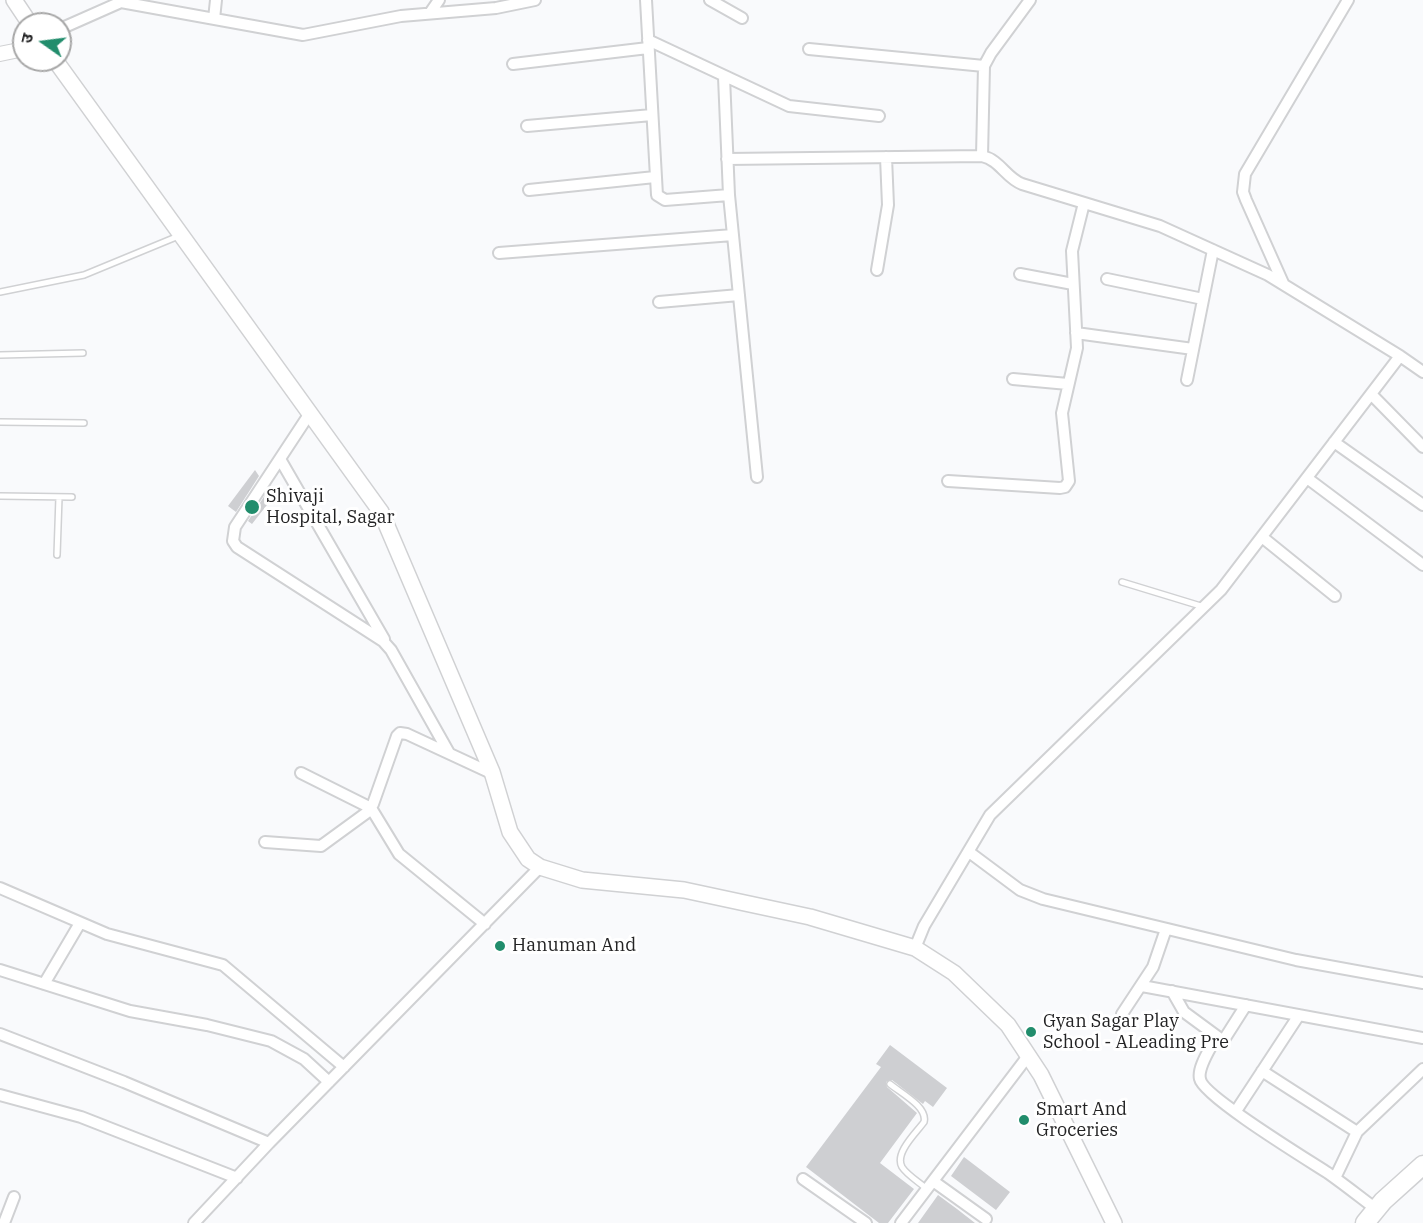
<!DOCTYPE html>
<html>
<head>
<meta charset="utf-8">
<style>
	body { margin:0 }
	#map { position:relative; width:1423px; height:1223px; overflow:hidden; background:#f9fafc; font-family:"IBM Plex Serif","Noto Sans Devanagari",serif }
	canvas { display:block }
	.north { position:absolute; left:12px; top:12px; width:60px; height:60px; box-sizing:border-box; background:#fff; border:2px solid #a7a7a7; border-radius:50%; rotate:284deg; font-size:16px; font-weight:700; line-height:24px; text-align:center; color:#232324 }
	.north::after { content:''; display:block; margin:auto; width:21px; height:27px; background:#218d6c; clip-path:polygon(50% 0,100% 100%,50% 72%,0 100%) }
</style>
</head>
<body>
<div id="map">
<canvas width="1423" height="1223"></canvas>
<div class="north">उ</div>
</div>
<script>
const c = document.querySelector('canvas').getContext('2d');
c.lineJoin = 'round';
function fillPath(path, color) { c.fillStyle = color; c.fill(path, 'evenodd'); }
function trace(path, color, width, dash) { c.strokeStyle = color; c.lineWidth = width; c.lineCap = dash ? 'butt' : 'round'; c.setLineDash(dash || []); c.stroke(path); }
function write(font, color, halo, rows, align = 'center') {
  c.font = font + ' "IBM Plex Serif",serif'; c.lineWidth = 6; c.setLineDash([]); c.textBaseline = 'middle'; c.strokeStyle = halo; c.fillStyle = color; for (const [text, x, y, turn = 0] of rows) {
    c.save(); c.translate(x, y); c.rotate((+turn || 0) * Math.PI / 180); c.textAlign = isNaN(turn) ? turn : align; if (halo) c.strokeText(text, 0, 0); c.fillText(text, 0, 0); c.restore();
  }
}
const building = new Path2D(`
	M255 470 259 476 236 512 228 506Z
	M269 489 274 496 252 524 248 521Z
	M890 1045 947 1088 933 1107 925 1101 923 1104 892 1080 886 1082 887 1087 917 1113 880 1163 914 1189 888 1223H879L806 1167 881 1067 876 1064Z
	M964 1157 1010 1192 996 1210 951 1176Z
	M938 1195 957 1209 975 1223H918Z`);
const service = new Path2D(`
	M0 292 84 275 181 235
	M0 355 83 353
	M0 422 84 423
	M0 496 72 497
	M57 555 59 497
	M1122 582 1204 607
	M890 1084C901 1093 928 1107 924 1122 917 1132 894 1153 902 1167 907 1175 919 1182 927 1189`);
const minor = new Path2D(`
	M646 0 657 195 665 200 729 195
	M710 0 742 18
	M430 13 439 0
	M214 19 216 0
	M60 29 121 2 303 35 401 16 496 8 535 0
	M648 40 789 106 879 116
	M809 49 984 66
	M513 64 648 48
	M724 77 729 195 757 477
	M527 126 652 115
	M982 156 984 66 991 53 1030 0
	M727 159 982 156C1000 160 1006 178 1022 184L1160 226 1268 275 1400 356 1221 590 990 815 924 926 915 948
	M529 190 655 177
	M499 253 733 235
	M877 270 888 205 886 157
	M1020 274 1073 284
	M1107 279 1203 299
	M1283 283 1246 200 1243 192 1245 174 1348 0
	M659 302 739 295
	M1076 333 1193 349
	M1400 356 1423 372
	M1013 379 1068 384
	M1187 380 1213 250
	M1371 394 1423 447
	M310 413 235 527 233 541 237 547 383 641 391 650 449 753
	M1334 442 1423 505
	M280 459 384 639
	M1307 478 1423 565
	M948 481 1060 488 1065 487 1069 481 1062 413 1077 348 1072 251 1084 203
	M1262 537 1335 596
	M301 773 371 808 399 854 485 924
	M265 842 321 846 369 811 373 804 397 736 400 733 407 734 491 773
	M969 852 1020 890 1043 899 1296 960 1423 983
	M0 888 107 934 223 965 344 1067
	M0 970 130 1011 207 1025 271 1041 304 1059 329 1082
	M44 984 80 923
	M1142 986 1423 1038
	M1172 991 1184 1012 1222 1040 1225 1038 1246 1005
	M1122 1014 1153 967 1166 929
	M0 1034 124 1082 269 1143
	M1216 1037C1211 1048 1197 1067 1200 1079 1203 1096 1308 1160 1328 1173 1345 1185 1360 1197 1376 1209
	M1262 1071 1357 1132
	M0 1095 81 1117 237 1178
	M1236 1111 1299 1015
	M1335 1178 1357 1132 1423 1069
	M803 1179 866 1223
	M933 1181 986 1219
	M4 1223 14 1197
	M194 1223 269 1143 540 867
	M901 1223 1028 1056`);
const tertiary = new Path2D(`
	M0 54 24 49`);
const secondary = new Path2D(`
	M14 0 30 24
	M55 60 381 512 492 772 510 832 528 859 540 867 582 880 684 890 810 917 915 948 954 973 1008 1025 1041 1075 1114 1223`);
const primary = new Path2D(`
	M1365 1223 1383 1201 1423 1165`);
const markers = [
	[252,507,8,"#218d6c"],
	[500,946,6,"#218d6c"],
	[1031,1032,6,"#218d6c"],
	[1024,1120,6,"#218d6c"]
];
const poiNames = [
	["Shivaji",266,497],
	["Hospital, Sagar",266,518],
	["Hanuman And",512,946],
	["Gyan Sagar Play",1043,1022],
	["School - ALeading Pre",1043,1043],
	["Smart And",1036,1110],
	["Groceries",1036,1131]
];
fillPath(building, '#cecfd2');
trace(service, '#d0d1d3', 8);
trace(minor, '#d0d1d3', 14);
trace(tertiary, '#d0d1d3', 16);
trace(secondary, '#d0d1d3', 18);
trace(primary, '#d0d1d3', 21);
trace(service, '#fff', 5);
trace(minor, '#fff', 10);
trace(tertiary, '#fff', 14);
trace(secondary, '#fff', 15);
trace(primary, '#fff', 18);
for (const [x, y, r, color] of markers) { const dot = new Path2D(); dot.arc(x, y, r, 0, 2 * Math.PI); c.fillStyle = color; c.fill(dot); trace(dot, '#fff', 2); }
write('18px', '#232324', '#fff', poiNames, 'left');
</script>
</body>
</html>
